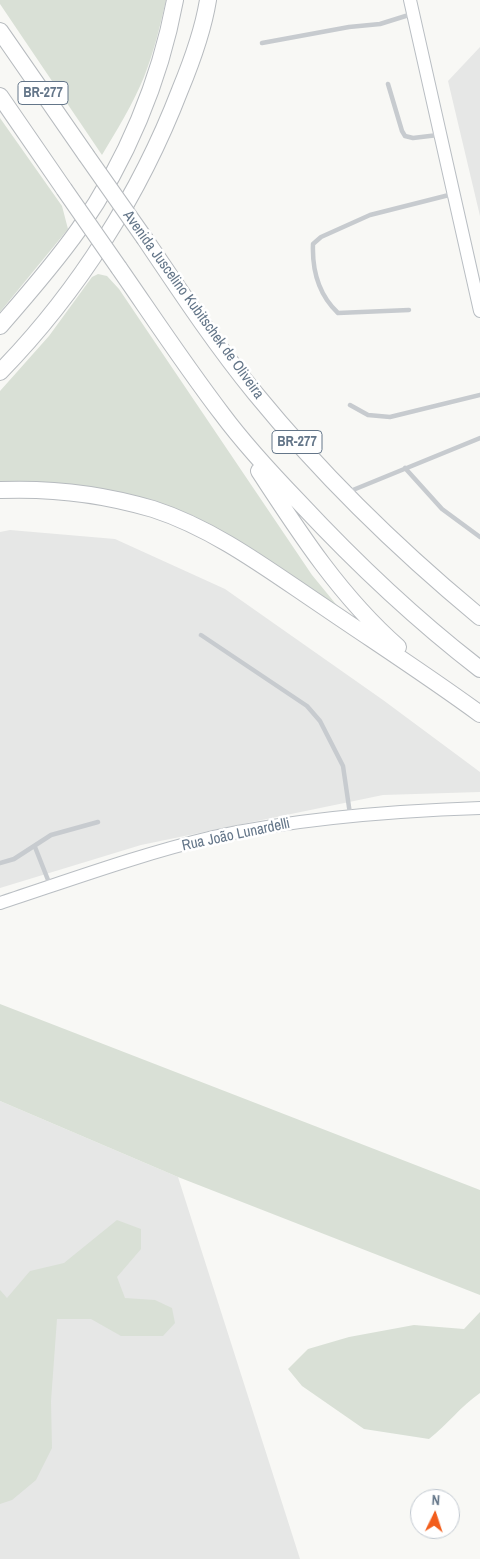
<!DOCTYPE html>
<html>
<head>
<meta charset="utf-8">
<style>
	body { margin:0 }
	#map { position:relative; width:480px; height:1559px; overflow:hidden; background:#f8f8f5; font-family:"Archivo Narrow",sans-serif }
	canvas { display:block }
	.north { position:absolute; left:410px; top:1489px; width:50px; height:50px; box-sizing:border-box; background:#fff; border:1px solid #c1c8d0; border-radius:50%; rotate:4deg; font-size:14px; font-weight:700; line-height:20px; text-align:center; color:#647689 }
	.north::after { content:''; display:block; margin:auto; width:18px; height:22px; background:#f25d1b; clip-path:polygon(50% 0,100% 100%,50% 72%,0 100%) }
</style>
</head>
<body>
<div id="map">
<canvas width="480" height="1559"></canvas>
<div class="north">N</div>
</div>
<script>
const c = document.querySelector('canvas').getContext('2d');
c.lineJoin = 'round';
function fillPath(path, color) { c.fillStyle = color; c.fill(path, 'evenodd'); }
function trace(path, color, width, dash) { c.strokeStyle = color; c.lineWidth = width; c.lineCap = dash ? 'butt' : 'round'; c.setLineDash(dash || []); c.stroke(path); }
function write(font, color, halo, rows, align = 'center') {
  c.font = font + ' "Archivo Narrow",sans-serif'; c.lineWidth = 5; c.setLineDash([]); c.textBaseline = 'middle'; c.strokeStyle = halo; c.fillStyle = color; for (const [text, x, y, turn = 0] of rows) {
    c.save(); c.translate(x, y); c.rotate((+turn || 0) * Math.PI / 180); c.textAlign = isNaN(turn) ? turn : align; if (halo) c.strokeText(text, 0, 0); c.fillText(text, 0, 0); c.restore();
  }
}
const built = new Path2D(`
	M480 47V216L448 81Z
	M10 530 115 539 225 589 383 700 480 772V792L383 795 141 845 0 888V532Z
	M0 1101 178 1177 300 1559H0Z`);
const green = new Path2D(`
	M0 0H166C160 26 154 52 144 77 133 104 117 130 102 155L0 4Z
	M0 118 62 206 68 229 0 312Z
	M98 274 107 276 119 289 312 575 344 614 230 536 194 516 153 500 109 490 67 484H0V391L49 336 92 277Z
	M0 1004 480 1190V1295L178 1177 0 1101Z
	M117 1220 141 1229V1249L117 1277 125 1298 155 1300 172 1308 175 1323 163 1336H121L91 1319H57L51 1401 52 1448 36 1480 12 1500 0 1504V1290L7 1298 30 1271 64 1263Z
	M480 1312V1393C461 1406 447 1425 429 1439L364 1429 302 1386 288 1369 308 1349 349 1337 414 1325 464 1329Z`);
const lane = new Path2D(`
	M262 43 349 27 380 24 412 14
	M388 84 402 131 405 136 413 138 438 135
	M409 310 338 313C319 295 312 271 313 244L321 237 370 215 453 194
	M350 405 368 415 390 417 480 395
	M405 468 442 509 480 537
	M348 492 480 438
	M201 635 307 706 320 721 343 766 350 814
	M35 847 50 885
	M0 863 14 859 51 835 98 822`);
const secondary = new Path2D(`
	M410 0 480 311
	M0 903C70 880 141 854 213 837 300 818 391 811 480 808`);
const highway = new Path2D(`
	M0 31 86 155
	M0 96 64 189
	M145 239C180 291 215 344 255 393 322 475 399 550 480 617
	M119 268C153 317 186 367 222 414 245 445 272 474 299 502 355 562 415 619 480 669
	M0 326C28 294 55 263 79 229 126 162 160 81 175 0
	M0 372C78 292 140 194 180 90 192 61 203 31 208 0
	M259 471C300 534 341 597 398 647
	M0 490C52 488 103 494 153 509 218 530 274 574 330 611 380 645 431 678 480 714`);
const highwayBridge = new Path2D(`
	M86 155 145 239
	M64 189 119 268`);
const shields = [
	[43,93,50],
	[297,442,50]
];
const shieldNames = [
	["BR-277",43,93],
	["BR-277",297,442]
];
const streetNames = [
	["Avenida Juscelino Kubitschek de Oliveira",193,305,54],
	["Rua João Lunardelli",236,835,-12]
];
fillPath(built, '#e6e7e6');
fillPath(green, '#d9e0d6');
trace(secondary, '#b9bec3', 14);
trace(highway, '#b7bbbf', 18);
trace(lane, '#c7cbcf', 4.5);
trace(secondary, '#fff', 12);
trace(highway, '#fff', 16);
trace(highwayBridge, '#b7bbbf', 18, []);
trace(highwayBridge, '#fff', 16);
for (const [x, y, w] of shields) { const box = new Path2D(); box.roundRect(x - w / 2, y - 11.5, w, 23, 4); c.fillStyle = '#fff'; c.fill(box); trace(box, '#647689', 1); }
write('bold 14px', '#647689', null, shieldNames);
write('15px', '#647689', '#fff', streetNames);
</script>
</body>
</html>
